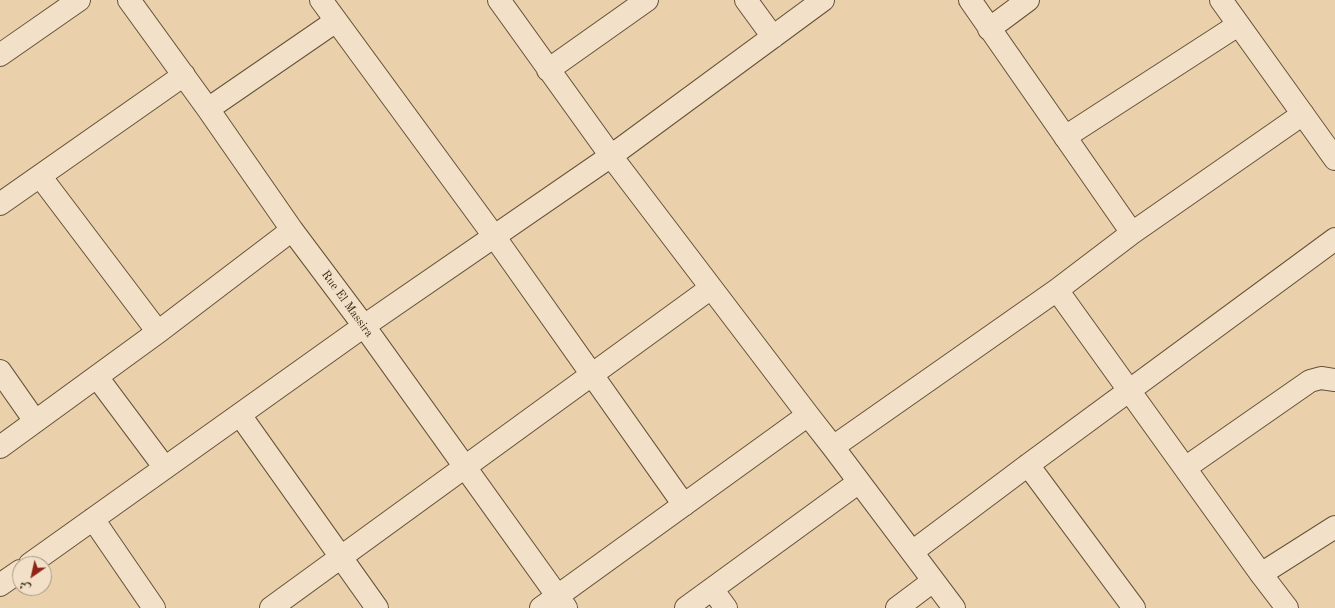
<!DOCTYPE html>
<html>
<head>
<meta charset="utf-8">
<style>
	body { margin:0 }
	#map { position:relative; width:1335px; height:608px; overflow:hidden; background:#ebd1ab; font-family:"Old Standard TT",Amiri,serif }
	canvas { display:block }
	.north { position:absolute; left:12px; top:556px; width:40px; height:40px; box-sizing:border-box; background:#f2e1c8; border:1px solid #a7967f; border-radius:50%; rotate:214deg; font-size:11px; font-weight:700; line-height:16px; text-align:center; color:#372611 }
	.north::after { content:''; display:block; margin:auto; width:14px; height:18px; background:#8f2418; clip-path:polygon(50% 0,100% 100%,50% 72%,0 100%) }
</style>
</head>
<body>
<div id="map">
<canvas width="1335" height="608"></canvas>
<div class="north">ش</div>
</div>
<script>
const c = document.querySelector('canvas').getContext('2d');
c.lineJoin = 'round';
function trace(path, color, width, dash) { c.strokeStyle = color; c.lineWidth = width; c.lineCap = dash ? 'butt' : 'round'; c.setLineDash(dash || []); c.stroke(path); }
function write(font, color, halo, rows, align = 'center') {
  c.font = font + ' "Old Standard TT",serif'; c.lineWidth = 3; c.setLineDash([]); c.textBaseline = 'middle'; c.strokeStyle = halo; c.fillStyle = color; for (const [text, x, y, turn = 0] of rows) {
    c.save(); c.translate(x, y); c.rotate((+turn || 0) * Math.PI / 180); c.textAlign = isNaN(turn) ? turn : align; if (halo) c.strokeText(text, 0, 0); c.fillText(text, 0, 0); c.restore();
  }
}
const minor = new Path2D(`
	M129 0 208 109 292 230 364 326 566 608
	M321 0 494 236 684 505
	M499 0 611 156 808 415 833 447 954 608
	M746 0 773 37
	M970 0 1132 233
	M1221 0 1335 159
	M989 29 1028 0
	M0 55 79 0
	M548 70 647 0
	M208 109 336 21
	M1065 137 1238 25
	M40 176 158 332
	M0 204 184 75
	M1057 290 1261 574 1287 608
	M0 371 35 421
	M97 377 165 468
	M240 415 377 608
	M0 447 158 332 292 230
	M833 447 1057 290 1132 233 1303 114
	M1028 465 1134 608
	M1185 468 1310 381 1321 378 1335 380
	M93 519 154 608
	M912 552 1028 465 1335 239
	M30 564 364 326 611 156 823 0
	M1261 574 1335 527
	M0 585 20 571
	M712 589 726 608
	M271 608 711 288
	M541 608 808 415
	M686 608 859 482
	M897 608 933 581`);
const streetNames = [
	["Rue El Massira",347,304,54]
];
trace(minor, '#645138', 24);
trace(minor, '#f2e1c8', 22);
write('12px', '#372611', '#f2e1c8', streetNames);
</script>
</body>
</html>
